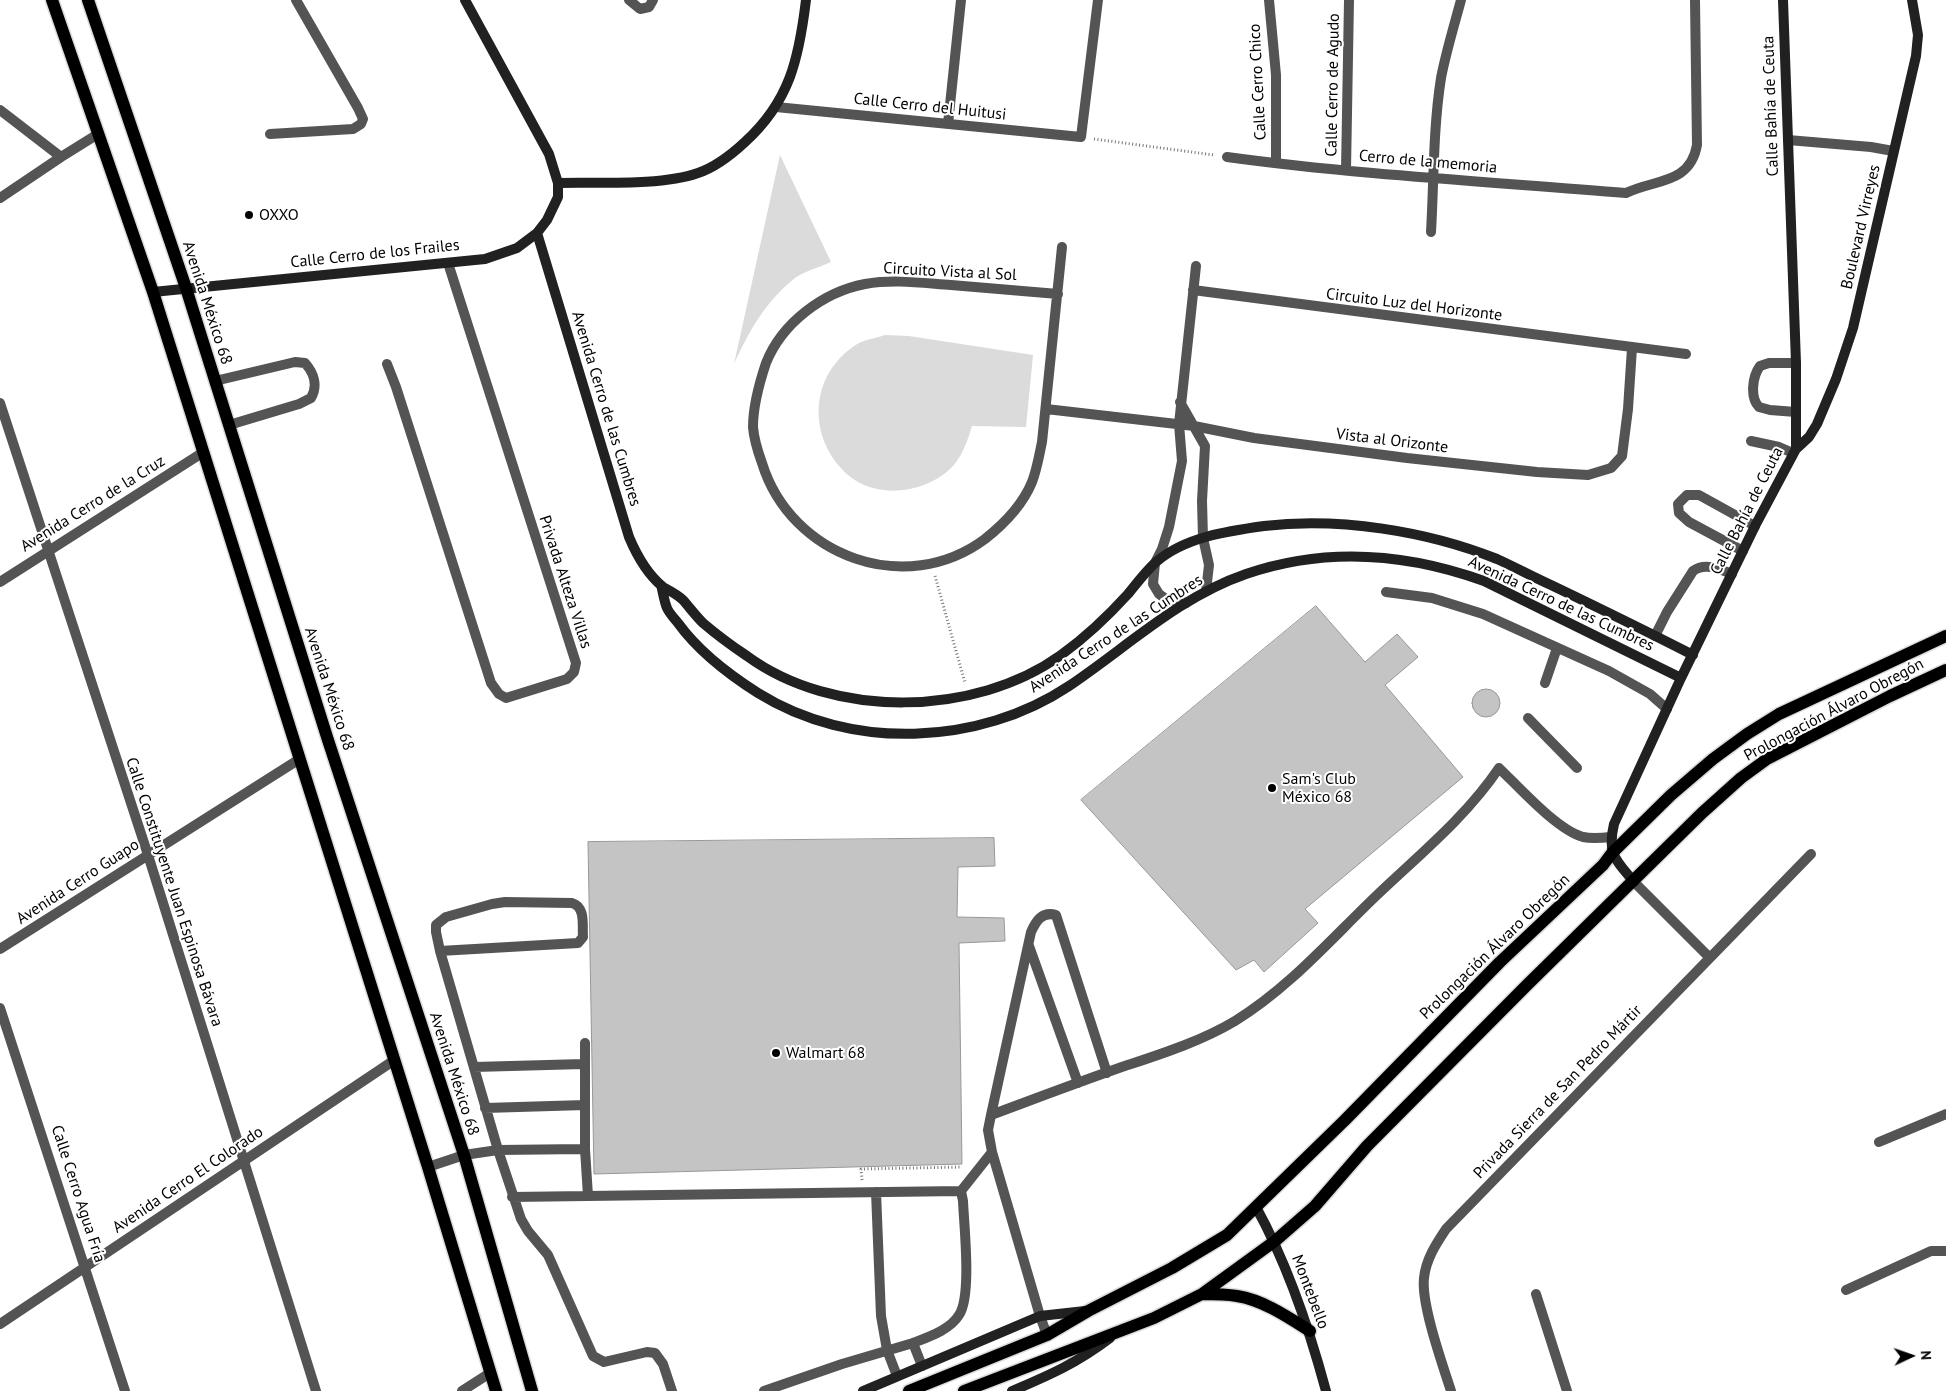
<!DOCTYPE html>
<html>
<head>
<meta charset="utf-8">
<style>
	body { margin:0 }
	#map { position:relative; width:1946px; height:1391px; overflow:hidden; background:#fff; font-family:"PT Sans",sans-serif }
	canvas { display:block }
	.north { position:absolute; left:1886px; top:1331px; width:50px; height:50px; -webkit-text-stroke:4px #fff; paint-order:stroke; rotate:87deg; font-size:14px; font-weight:700; line-height:20px; text-align:center; color:#000 }
	.north::after { content:''; display:block; margin:auto; width:18px; height:22px; background:#000; clip-path:polygon(50% 0,100% 100%,50% 72%,0 100%) }
</style>
</head>
<body>
<div id="map">
<canvas width="1946" height="1391"></canvas>
<div class="north">N</div>
</div>
<script>
const c = document.querySelector('canvas').getContext('2d');
c.lineJoin = 'round';
function fillPath(path, color) { c.fillStyle = color; c.fill(path, 'evenodd'); }
function trace(path, color, width, dash) { c.strokeStyle = color; c.lineWidth = width; c.lineCap = dash ? 'butt' : 'round'; c.setLineDash(dash || []); c.stroke(path); }
function write(font, color, halo, rows, align = 'center') {
  c.font = font + ' "PT Sans",sans-serif'; c.lineWidth = 4; c.setLineDash([]); c.textBaseline = 'middle'; c.strokeStyle = halo; c.fillStyle = color; for (const [text, x, y, turn = 0] of rows) {
    c.save(); c.translate(x, y); c.rotate((+turn || 0) * Math.PI / 180); c.textAlign = isNaN(turn) ? turn : align; if (halo) c.strokeText(text, 0, 0); c.fillText(text, 0, 0); c.restore();
  }
}
const green = new Path2D(`
	M780 155 831 262C820 267 805 271 795 278 766 301 749 331 734 364Z
	M885 335 909 336 1033 355 1026 427 972 426C967 442 962 458 949 470 920 496 867 500 840 467 806 428 813 370 859 343 867 339 877 338 885 335Z`);
const building = new Path2D(`
	M1316 606 1365 662 1397 634 1418 657 1385 685 1463 777 1305 909 1318 923 1264 972 1254 960 1236 970 1081 800Z
	M1472 703a14 14 0 1 1 28 0a14 14 0 1 1-28 0Z
	M994 838 995 866 958 867 957 917 1004 918 1005 941 959 943 962 1164 594 1174 588 842Z`);
const path = new Path2D(`
	M1094 139 1214 155
	M935 576 965 683
	M862 1180 861 1169 962 1167`);
const lane = new Path2D(`
	M1796 363H1769L1760 366C1752 377 1750 398 1759 407L1770 410 1796 412
	M215 381 295 362 305 363C314 373 318 386 311 398L299 404 229 425
	M1751 441 1779 447 1793 453
	M1743 551 1689 522 1679 513 1678 504 1687 495H1699L1755 526
	M1386 592 1432 598 1483 614 1609 671 1650 694 1667 709
	M1655 636 1667 612 1693 571C1705 562 1720 569 1732 574
	M1545 683 1557 648
	M1528 718 1577 768
	M1029 946 1078 1083
	M440 951 578 943 583 937C582 926 586 907 572 903L505 902 492 904 446 917 436 925V932L440 951 498 1150 585 1149
	M585 1043V1149L588 1196
	M474 1067 584 1064
	M485 1108 585 1105
	M991 1115 1031 932C1036 921 1042 911 1056 915L1107 1073
	M428 1167 464 1155 498 1150 521 1219 528 1231 548 1255 593 1356 604 1362 647 1352 655 1353 663 1364 672 1391
	M961 1191 992 1152
	M876 1192 881 1316 887 1350 897 1376
	M512 1197 961 1191 963 1201C964 1226 972 1296 959 1315 950 1330 928 1337 913 1343L922 1366
	M1047 1335 1040 1316 992 1152 988 1130 991 1115C1034 1099 1076 1083 1119 1068 1158 1055 1200 1042 1235 1021 1289 988 1331 939 1376 896 1419 855 1466 817 1499 768 1519 787 1557 830 1583 837 1592 839 1602 838 1611 837
	M764 1391 842 1364 913 1343`);
const street = new Path2D(`
	M629 0 640 9 649 7 653 0
	M1269 0 1276 75V163
	M776 107 1081 137 1098 0
	M0 110 61 157
	M948 124 961 0
	M270 134 353 129 361 124 363 119 358 108 296 0
	M1788 140 1871 147 1893 151
	M1227 157C1359 175 1493 182 1626 193 1654 179 1690 185 1697 145L1695 0
	M1346 170 1349 0
	M0 198 61 157 98 134
	M1431 232C1434 181 1433 129 1441 78 1446 52 1454 26 1461 0
	M1193 290 1686 354
	M1058 294C1022 291 987 288 951 285 922 283 894 279 865 284 823 292 782 323 766 363 759 384 753 406 753 427 754 440 758 452 762 463 791 557 906 598 985 539 1004 524 1023 504 1032 482 1037 469 1039 456 1042 442L1062 247
	M387 364 396 387 491 683 499 694 506 698 567 679 574 672 576 663 448 263
	M1180 402 1205 446 1202 501 1203 538 1209 565 1206 591
	M0 403 148 855 316 1391
	M1046 409 1194 426 1254 438 1407 458 1537 472 1588 475 1611 468 1622 456 1628 409 1632 348
	M0 582 202 453
	M1186 603 1166 599 1159 594 1153 584 1155 563 1162 549 1169 527 1182 461 1179 424 1196 266
	M1634 882 1709 957
	M0 949 298 760
	M0 1008 125 1391
	M1879 1142 1946 1114
	M1846 1290 1931 1251H1946
	M1536 1294 1567 1391
	M0 1324 393 1061
	M462 1391 490 1373
	M1451 1391C1442 1363 1421 1304 1424 1278 1426 1259 1436 1244 1446 1229L1811 854`);
const secondary = new Path2D(`
	M558 183C598 182 661 186 698 173 716 167 731 155 745 142 790 101 799 58 806 0
	M537 233 629 537C637 556 647 574 663 587 670 591 677 594 683 600 690 608 696 616 703 623 717 635 732 646 747 656 833 719 975 717 1061 655 1086 637 1108 616 1128 594 1137 583 1146 571 1156 562 1185 537 1228 531 1264 526 1339 517 1427 531 1497 559 1515 567 1533 577 1551 585 1599 608 1646 631 1693 655
	M153 292 485 259 517 248 537 233 547 220 558 197V183L549 154 465 0
	M1796 449 1809 437 1817 424 1836 379 1853 328 1916 56 1918 35 1912 0
	M661 585C663 592 664 601 667 608 669 613 674 618 678 623 699 652 728 674 758 693 851 751 979 746 1069 686 1127 647 1179 597 1246 574 1325 547 1406 553 1484 581L1681 678
	M1634 882C1615 859 1607 854 1614 824L1681 678 1755 526 1796 449V363L1783 0
	M1256 1207C1288 1265 1309 1328 1326 1391
	M863 1391 1040 1316 1085 1311
	M1012 1391C1050 1375 1077 1363 1110 1338`);
const primary = new Path2D(`
	M52 0 153 292 428 1167 496 1391
	M88 0 186 288 327 737 464 1155 532 1391
	M1202 1294C1213 1294 1225 1294 1237 1296 1263 1300 1288 1317 1310 1331
	M909 1391 1047 1335 1088 1311 1172 1268 1227 1235 1345 1120 1500 962 1603 865 1612 853 1671 795 1713 759 1747 734 1779 714 1946 636
	M964 1391 1154 1318 1202 1294 1275 1241 1315 1206 1367 1146 1527 985 1702 813 1741 778 1767 759 1890 696 1946 670`);
const markers = [
	[249,215,5,"#000"],
	[1272,788,5,"#000"],
	[776,1053,5,"#000"]
];
const streetNames = [
	["Calle Cerro Chico",1258,82,-93],
	["Calle Cerro de Agudo",1333,85,-89],
	["Calle Bahía de Ceuta",1771,106,-92],
	["Calle Cerro del Huitusi",930,107,6],
	["Cerro de la memoria",1428,162,5],
	["Boulevard Virreyes",1861,227,-77],
	["Calle Cerro de los Frailes",375,254,-6],
	["Circuito Vista al Sol",950,272,3],
	["Avenida México 68",207,303,72],
	["Circuito Luz del Horizonte",1414,305,7],
	["Avenida Cerro de las Cumbres",606,409,73],
	["Vista al Orizonte",1392,441,7],
	["Avenida Cerro de la Cruz",93,504,-32],
	["Calle Bahía de Ceuta",1747,511,-63],
	["Privada Alteza Villas",565,582,72],
	["Avenida Cerro de las Cumbres",1561,604,25],
	["Avenida Cerro de las Cumbres",1116,634,-33],
	["Avenida México 68",329,689,72],
	["Prolongación Álvaro Obregón",1834,710,-28],
	["Avenida Cerro Guapo",78,882,-33],
	["Calle Constituyente Juan Espinosa Bávara",174,892,72],
	["Prolongación Álvaro Obregón",1495,947,-44],
	["Avenida México 68",454,1074,72],
	["Privada Sierra de San Pedro Mártir",1558,1092,-46],
	["Avenida Cerro El Colorado",188,1180,-34],
	["Calle Cerro Agua Fría",78,1194,72],
	["Montebello",1310,1292,69]
];
const poiNames = [
	["OXXO",259,215],
	["Sam's Club",1282,779],
	["México 68",1282,797],
	["Walmart 68",786,1053]
];
fillPath(green, '#dbdbdb');
fillPath(building, '#c4c4c4');
trace(building, '#989898', 1);
trace(primary, '#dbdbdb', 15);
trace(path, '#767676', 3, [1, 2.5]);
trace(lane, '#545454', 10);
trace(street, '#545454', 10);
trace(secondary, '#212121', 10);
trace(primary, '#000', 12);
for (const [x, y, r, color] of markers) { const dot = new Path2D(); dot.arc(x, y, r, 0, 2 * Math.PI); c.fillStyle = color; c.fill(dot); trace(dot, '#fff', 2); }
write('16px', '#000', '#fff', streetNames);
write('16px', '#000', '#fff', poiNames, 'left');
</script>
</body>
</html>
